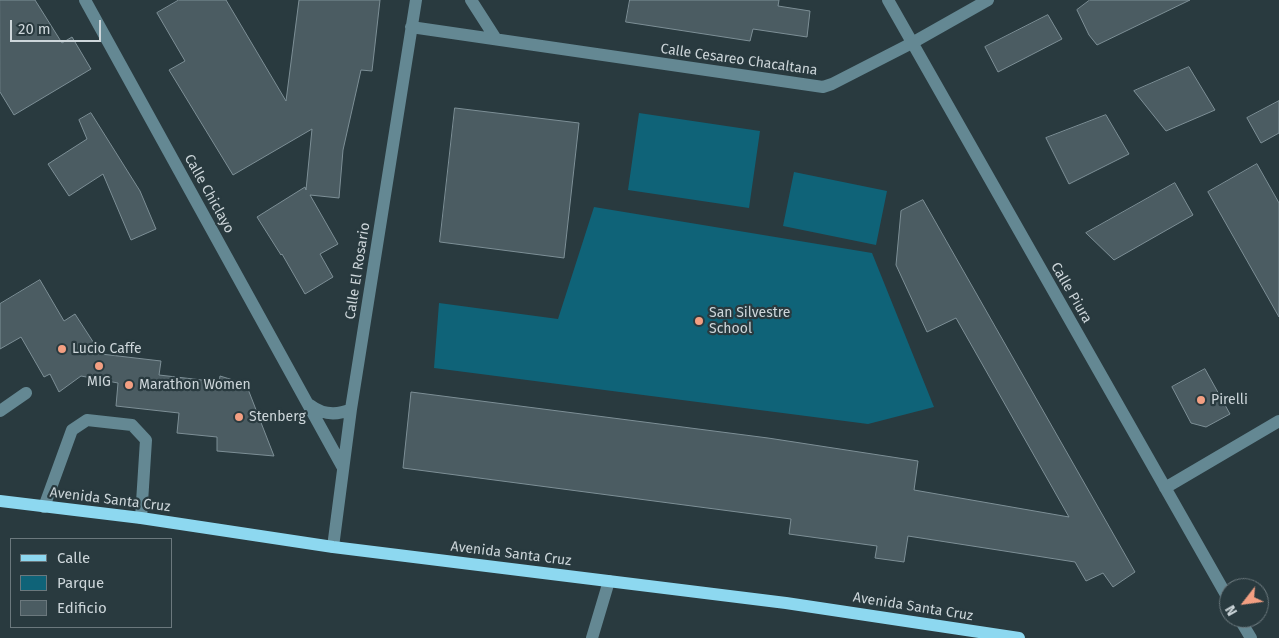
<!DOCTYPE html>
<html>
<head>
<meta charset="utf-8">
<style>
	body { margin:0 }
	#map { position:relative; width:1279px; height:638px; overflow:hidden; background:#293a3f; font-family:"Fira Sans",sans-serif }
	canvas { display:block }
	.legend { position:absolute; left:10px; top:538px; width:162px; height:90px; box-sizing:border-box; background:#293a3f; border:1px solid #6b787d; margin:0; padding:6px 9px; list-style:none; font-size:15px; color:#cdd6da }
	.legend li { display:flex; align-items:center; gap:10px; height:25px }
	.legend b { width:25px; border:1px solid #6b787d }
	.north { position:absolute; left:1219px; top:578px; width:50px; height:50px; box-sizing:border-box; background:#293a3f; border:1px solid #6b787d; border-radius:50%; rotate:240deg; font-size:14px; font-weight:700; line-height:20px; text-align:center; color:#cdd6da }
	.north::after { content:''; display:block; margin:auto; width:18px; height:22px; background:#f39f82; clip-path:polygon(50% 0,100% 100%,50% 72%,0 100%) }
	.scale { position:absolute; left:10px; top:20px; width:91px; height:22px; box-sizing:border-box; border:2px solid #cdd6da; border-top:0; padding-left:6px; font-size:15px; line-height:18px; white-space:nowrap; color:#cdd6da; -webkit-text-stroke:4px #293a3f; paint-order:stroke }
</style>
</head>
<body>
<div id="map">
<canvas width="1279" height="638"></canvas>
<ul class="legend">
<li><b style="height:6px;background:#8dd8f0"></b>Calle</li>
<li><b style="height:14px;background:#0f6378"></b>Parque</li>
<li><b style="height:14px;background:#4b5c62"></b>Edificio</li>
</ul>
<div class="north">N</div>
<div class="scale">20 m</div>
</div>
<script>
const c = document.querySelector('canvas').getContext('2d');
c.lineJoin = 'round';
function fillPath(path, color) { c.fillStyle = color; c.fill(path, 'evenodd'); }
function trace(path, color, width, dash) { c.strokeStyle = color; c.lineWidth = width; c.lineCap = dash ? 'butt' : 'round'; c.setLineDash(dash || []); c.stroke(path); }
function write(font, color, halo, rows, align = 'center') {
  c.font = font + ' "Fira Sans",sans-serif'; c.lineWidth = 4.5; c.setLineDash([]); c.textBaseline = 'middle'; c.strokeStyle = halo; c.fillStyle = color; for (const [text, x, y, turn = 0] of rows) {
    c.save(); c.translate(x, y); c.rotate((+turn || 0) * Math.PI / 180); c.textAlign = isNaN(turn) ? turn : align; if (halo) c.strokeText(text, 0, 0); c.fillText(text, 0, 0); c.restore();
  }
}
const green = new Path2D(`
	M639 113 760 131 749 208 628 190Z
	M794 172 887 191 876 245 783 226Z
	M594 207 872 253 934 407 868 424 434 368 439 303 558 319Z`);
const building = new Path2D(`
	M0 0H35L62 43 72 37 91 69 14 115 0 92Z
	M179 0H226L286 101 299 0H380L372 71 361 70 343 150 339 198 310 195 338 244 320 254 333 277 305 294 282 254 281 255 257 217 305 187 306 190 312 129 233 175 169 70 185 61 157 13Z
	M630 0H779L778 6 810 11 807 37 753 29 750 41 626 22Z
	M1090 0H1190L1097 45 1089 35 1077 10Z
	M1048 15 1062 39 998 72 985 47Z
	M1189 67 1215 110 1166 131 1134 91Z
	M1279 101V133L1261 143 1247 118Z
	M455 108 579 123 564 258 440 242Z
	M91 113 140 191 156 229 131 240 103 174 69 196 48 164 87 139 79 120Z
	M1106 115 1129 154 1069 184 1046 138Z
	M1257 164 1279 203V317L1208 192Z
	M1175 183 1193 215 1114 260 1086 233Z
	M923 200 1135 572 1113 587 1103 573 1086 581 1075 562 908 536 904 562 875 558 877 546 789 534 791 519 403 468 411 392 768 438 918 461 914 490 1069 517 956 318 927 332 896 265 901 211Z
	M40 280 64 321 75 314 101 354 161 361 159 375 219 382 220 376 246 384 274 456 217 451V437L177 433 179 413 116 406 118 383 81 376 59 392 50 374 44 377 21 337 0 349V304Z
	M1205 369 1230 414 1206 427 1191 423 1172 387Z`);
const minor = new Path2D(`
	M85 0 342 466
	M471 0 496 39
	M888 0 1229 600
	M411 27 823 87 832 84 912 43 988 0
	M310 405C323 415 336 416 351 409
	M0 411 26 393
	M1165 488 1279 421
	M44 507 72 430 87 420 132 425 146 440 141 518
	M333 547 351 409 416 0
	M1239 618 1251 638
	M592 638 609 581`);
const major = new Path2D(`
	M0 501 141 518 333 547 786 603 1019 638`);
const markers = [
	[699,321,5,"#f39f82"],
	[62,349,5,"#f39f82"],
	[99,366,5,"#f39f82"],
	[129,385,5,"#f39f82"],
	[1201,400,5,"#f39f82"],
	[239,417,5,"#f39f82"]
];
const streetNames = [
	["Calle Cesareo Chacaltana",739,60,8],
	["Calle Chiclayo",209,194,61],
	["Calle El Rosario",358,271,-81],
	["Calle Piura",1071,293,60],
	["Avenida Santa Cruz",110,500,7],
	["Avenida Santa Cruz",511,554,7],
	["Avenida Santa Cruz",913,607,9]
];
const poiNames = [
	["San Silvestre",709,313],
	["School",709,329],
	["Lucio Caffe",72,349],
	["MIG",99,382,"center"],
	["Marathon Women",139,385],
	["Pirelli",1211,400],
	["Stenberg",249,417]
];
fillPath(green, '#0f6378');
fillPath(building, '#4b5c62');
trace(building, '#7d8f96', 1);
trace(minor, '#648893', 12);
trace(major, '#8dd8f0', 12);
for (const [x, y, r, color] of markers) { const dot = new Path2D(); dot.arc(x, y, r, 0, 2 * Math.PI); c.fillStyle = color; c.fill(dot); trace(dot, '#293a3f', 2); }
write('14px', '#cdd6da', '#293a3f', streetNames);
write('14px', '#cdd6da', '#293a3f', poiNames, 'left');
</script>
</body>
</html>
